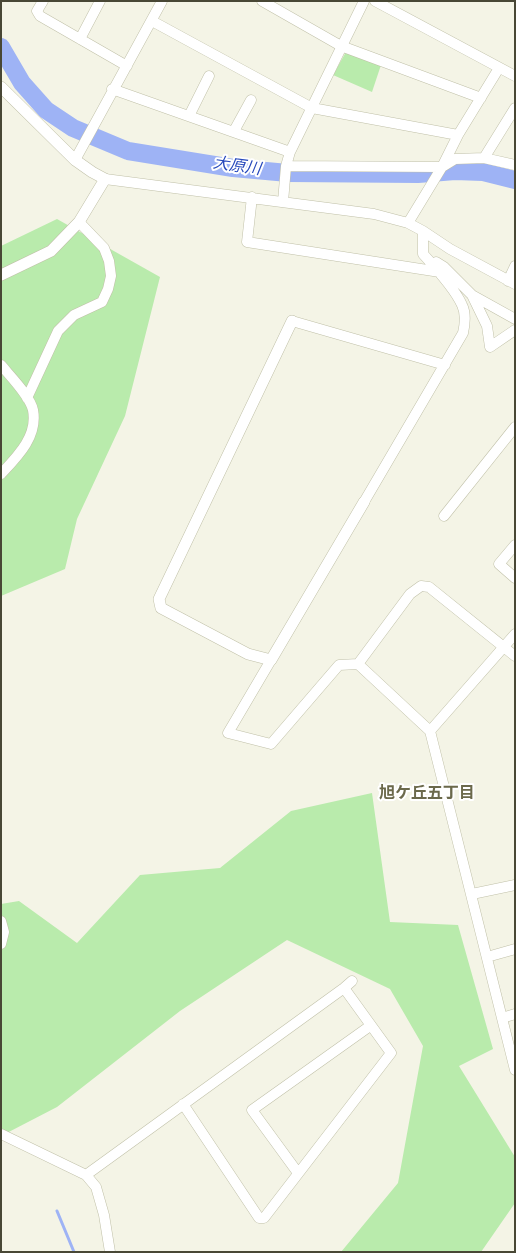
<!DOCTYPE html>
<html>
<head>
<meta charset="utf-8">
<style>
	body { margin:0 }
	#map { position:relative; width:516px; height:1253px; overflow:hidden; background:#f4f4e6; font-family:"Public Sans",sans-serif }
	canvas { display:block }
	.frame { position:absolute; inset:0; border:2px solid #484735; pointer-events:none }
</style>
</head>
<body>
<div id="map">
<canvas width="516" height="1253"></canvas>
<div class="frame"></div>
</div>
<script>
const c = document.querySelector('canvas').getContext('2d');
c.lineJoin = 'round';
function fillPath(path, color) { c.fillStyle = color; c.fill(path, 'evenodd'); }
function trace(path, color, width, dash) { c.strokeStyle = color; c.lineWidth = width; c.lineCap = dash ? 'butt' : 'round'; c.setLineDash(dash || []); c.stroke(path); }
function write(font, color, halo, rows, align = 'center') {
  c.font = font + ' "Public Sans","Noto Sans JP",sans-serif'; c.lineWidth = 4; c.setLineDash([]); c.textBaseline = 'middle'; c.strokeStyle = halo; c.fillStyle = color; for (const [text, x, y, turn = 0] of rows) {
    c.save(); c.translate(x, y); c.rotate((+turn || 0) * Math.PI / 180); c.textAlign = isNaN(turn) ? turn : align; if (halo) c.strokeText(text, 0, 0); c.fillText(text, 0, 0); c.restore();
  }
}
const green = new Path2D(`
	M346 52 381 65 372 92 333 75Z
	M57 219 160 277 125 416 77 519 65 569 1 596V246Z
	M372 793 390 922 458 925 493 1049 459 1066 515 1157V1203L481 1252H341L398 1183 423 1046 390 989 287 940 180 1011 57 1107 1 1136V904L19 901 77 943 140 875 220 868 291 811Z`);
const stream = new Path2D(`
	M57 1211 74 1252`);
const river = new Path2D(`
	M1 47 22 83 46 110 73 128 128 151 233 168 288 173 418 174 455 171 483 172 515 180`);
const minor = new Path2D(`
	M43 1 37 11 40 16 127 66
	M262 1 341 46 481 98
	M375 1 515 76
	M152 21 312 108 458 135
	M80 39 100 1
	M112 89 290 152
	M189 116 209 76
	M234 131 251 100
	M484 158 515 108
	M75 160 162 1
	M286 166 442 167 455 159 484 158 515 165
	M105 179 374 214 408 223 423 231 450 249 515 284
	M252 197 247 242 440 272
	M283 202 286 166 290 152 364 1
	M408 223 442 167 458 135 499 68
	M436 262 444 267 472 295 515 319
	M508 281 515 266
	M472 295 487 326 490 347 515 330
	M292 321 445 365
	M1 365C10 376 30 396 33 410 38 436 18 456 1 474
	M27 398 58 331 74 315 102 302 108 289 111 276 109 261 104 248 79 222
	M364 502 463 333C465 324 466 313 462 305 455 289 435 267 423 254V231
	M444 516 515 427
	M515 545 499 564 515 578
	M515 634 430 731 515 1070
	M271 660 228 733 271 744 339 665 358 664
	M430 731 358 664 410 594 421 586 429 587 515 656
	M472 894 515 885
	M1 921 4 932 1 944
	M487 957 515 949
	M502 1018 515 1014
	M183 1104 259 1218H264L391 1053 344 988
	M1 1134 86 1175 96 1187 104 1215 110 1252
	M298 1173 252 1110 370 1026
	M86 1175 344 988 352 981`);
const tertiary = new Path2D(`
	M1 87 75 160 92 172 105 179 79 222 51 251 1 275
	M292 321 159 599 161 608 248 654 271 660 364 502`);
const waterNames = [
	["大原川",237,166,8]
];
const neighbourhoodNames = [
	["旭ケ丘五丁目",427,793]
];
fillPath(green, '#b9ebac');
trace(stream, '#9eb3f5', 3);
trace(river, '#9eb3f5', 18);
trace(minor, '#c0c0a8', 11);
trace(tertiary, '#c0c0a8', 12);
trace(minor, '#fff', 10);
trace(tertiary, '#fff', 11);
write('italic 16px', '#2648bb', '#fff', waterNames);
write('bold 16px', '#6b694b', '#fff', neighbourhoodNames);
</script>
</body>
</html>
